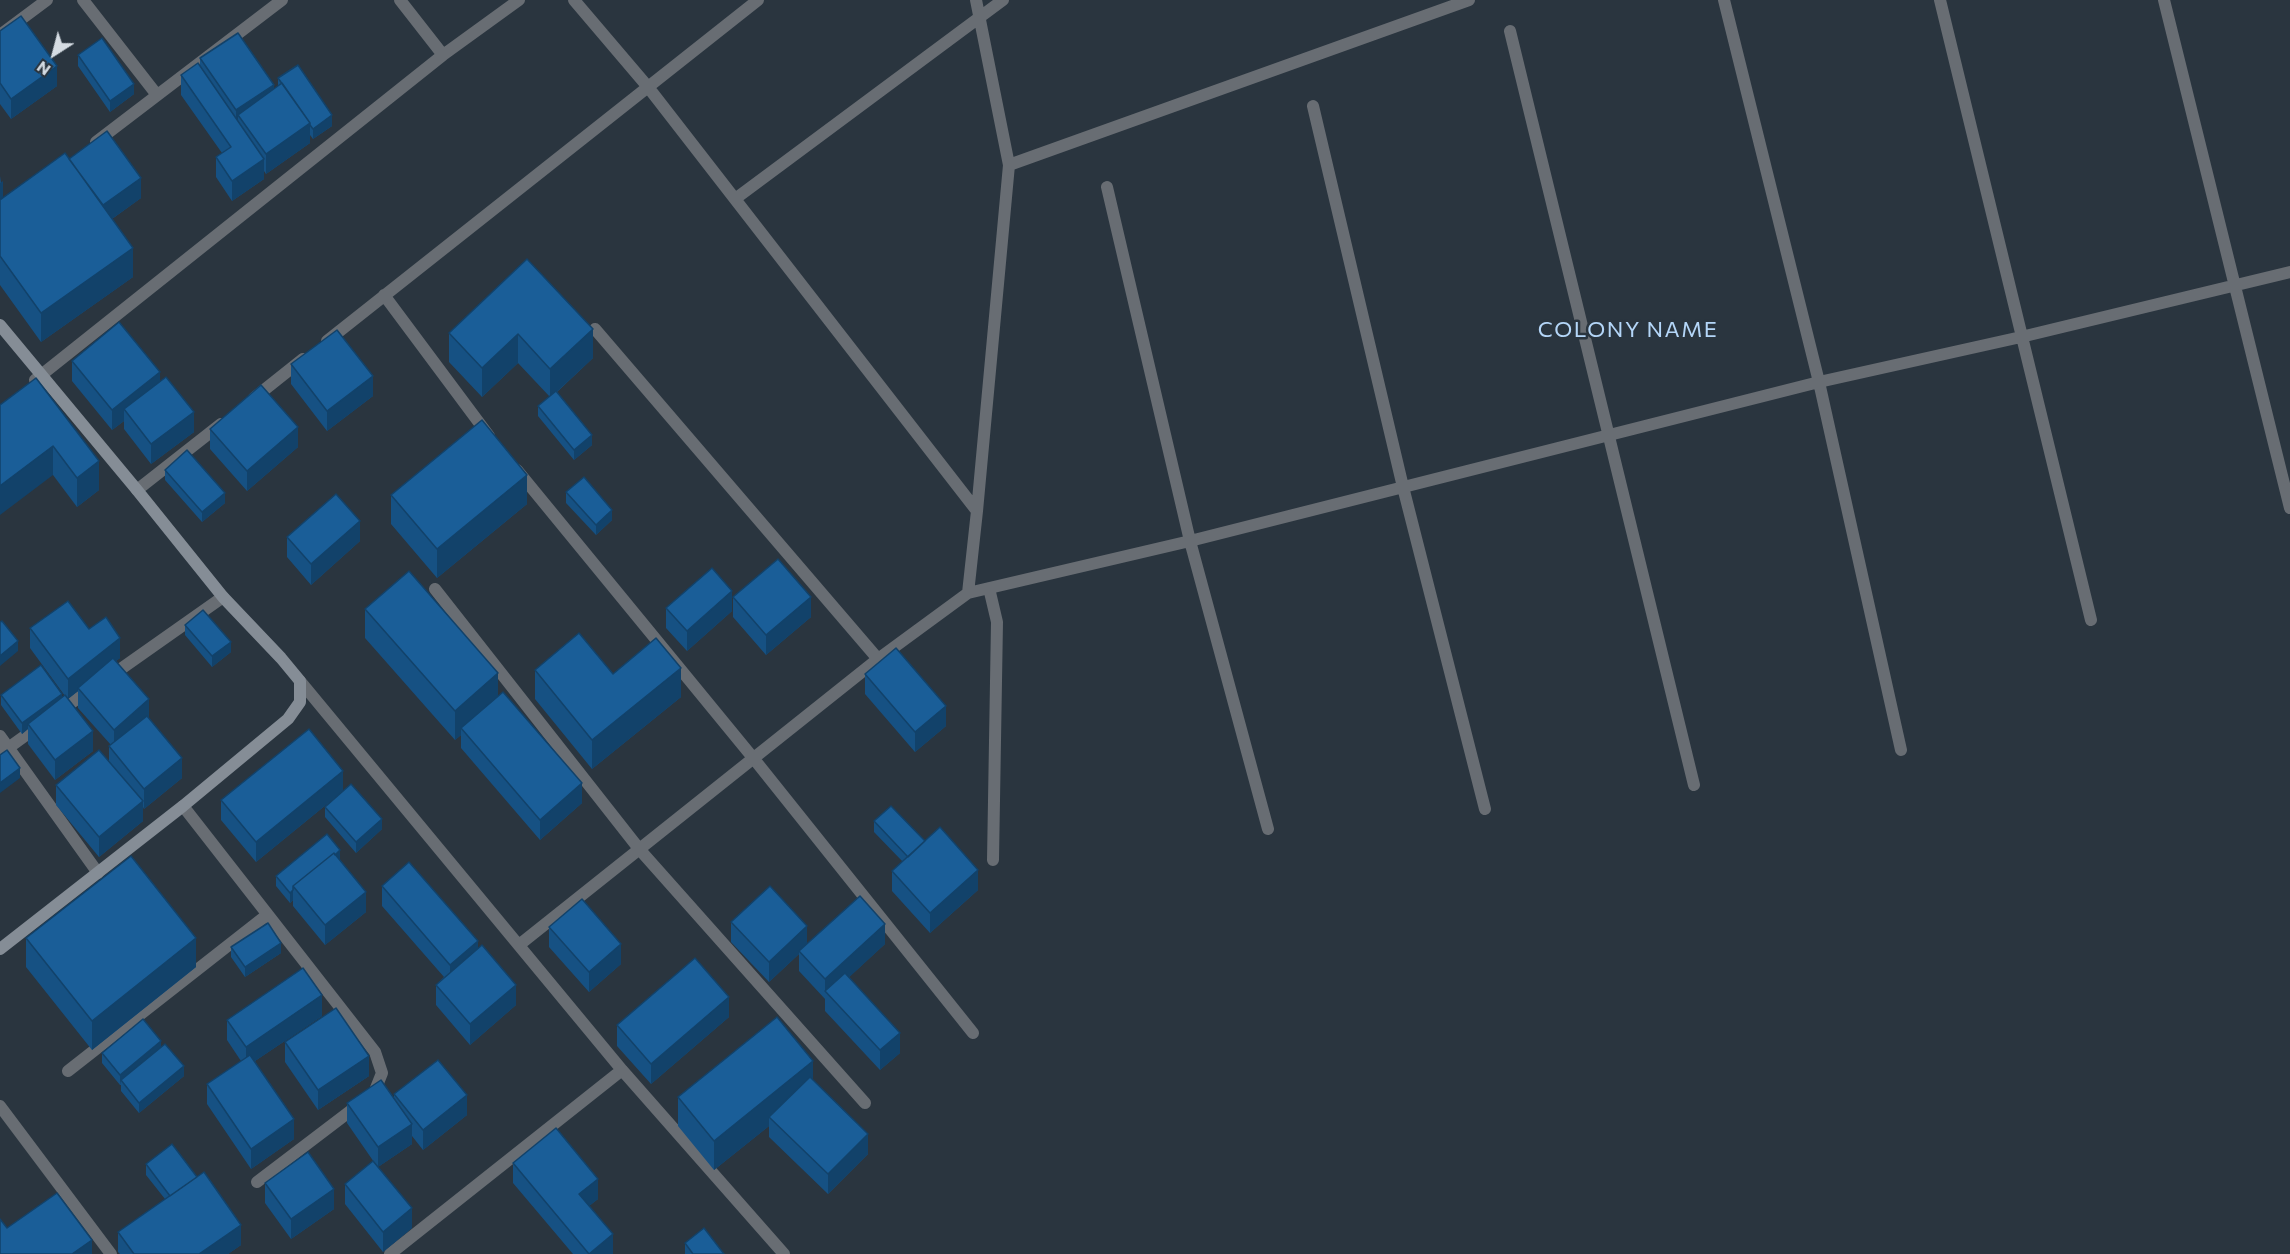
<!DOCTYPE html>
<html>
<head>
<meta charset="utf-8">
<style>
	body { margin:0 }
	#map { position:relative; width:2290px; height:1254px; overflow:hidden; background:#2a353f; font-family:Commissioner,sans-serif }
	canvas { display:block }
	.north { position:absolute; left:24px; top:24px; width:60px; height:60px; -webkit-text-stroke:4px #2a353f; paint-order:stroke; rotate:216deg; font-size:16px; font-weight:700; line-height:24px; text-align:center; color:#d5dce3 }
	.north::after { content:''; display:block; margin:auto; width:21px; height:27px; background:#d5dce3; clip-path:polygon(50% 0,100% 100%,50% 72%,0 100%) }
</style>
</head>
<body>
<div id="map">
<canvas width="2290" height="1254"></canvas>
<div class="north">N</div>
</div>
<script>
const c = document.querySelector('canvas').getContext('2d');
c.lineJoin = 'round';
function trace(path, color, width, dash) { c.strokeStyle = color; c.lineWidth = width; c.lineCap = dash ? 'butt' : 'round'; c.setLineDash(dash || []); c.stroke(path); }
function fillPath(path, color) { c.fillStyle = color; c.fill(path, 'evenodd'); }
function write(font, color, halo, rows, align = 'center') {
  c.font = font + ' Commissioner,sans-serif'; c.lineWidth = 5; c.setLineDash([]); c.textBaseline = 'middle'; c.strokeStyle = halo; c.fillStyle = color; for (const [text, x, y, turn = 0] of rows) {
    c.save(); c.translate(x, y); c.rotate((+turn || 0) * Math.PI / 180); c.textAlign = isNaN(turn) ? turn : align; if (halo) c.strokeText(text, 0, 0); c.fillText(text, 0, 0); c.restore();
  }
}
const street = new Path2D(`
	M83 0 157 95
	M400 0 443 55
	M574 0 648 87 977 511
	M1724 0 1819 382 1901 750
	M1940 0 2091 620
	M2164 0 2290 508
	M1510 31 1694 785
	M0 35 47 0
	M1313 106 1403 487 1485 809
	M96 142 282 0
	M1009 165 1469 0
	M1107 187 1190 541 1268 829
	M735 199 1003 0
	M384 295 489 436
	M595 329 878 659
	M327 341 758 0
	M35 380 443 55 519 0
	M254 398 303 359
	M517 470 754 759 973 1033
	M137 490 221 424
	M989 588 997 622 993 860
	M435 589 640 850 865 1103
	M968 593 1190 541 1819 382 2021 337 2290 272
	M108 678 223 597
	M300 681 622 1070 784 1254
	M59 712 91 689
	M0 736 98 873
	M0 754 40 725
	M183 806 375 1052 382 1073 374 1093 257 1182
	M519 945 878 659 968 593 977 511 1009 165 976 0
	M68 1071 267 915
	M0 1106 111 1254
	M390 1254 622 1070`);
const secondary = new Path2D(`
	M0 325 137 490 223 597 281 658 300 681V702L288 719 183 806 0 949`);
const wall = new Path2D(`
	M0 31 57 86 11 119 0 104Z
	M78 55 134 94 110 112 78 66Z
	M200 58 274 89 278 86V78L332 126 313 139 310 135V143L266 174 264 171V179L232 201 216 177V157L222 153 181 95V75L200 67Z
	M69 159 141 198 112 219 133 277 41 342 0 285V176L3 198Z
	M527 259 593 358 557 392 592 445 574 460 538 416V406L550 397 518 363 482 397 449 362V333Z
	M72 361 160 382 194 432 151 464 124 429V421L112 430 72 381Z
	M291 364 373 396 327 431 291 384Z
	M36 378 99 490 77 507 53 475Z
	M210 429 298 447 247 491 210 449Z
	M165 470 225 503 202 522 165 480Z
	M566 492 612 520 596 535 566 503Z
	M391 495 527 504 437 578 391 524Z
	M287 537 360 541 311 585 287 557Z
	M733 597 811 617 766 655 733 617Z
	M666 608 732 611 687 651 666 628Z
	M365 609 498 696 582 803 540 840 461 748V735L455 740 365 638Z
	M185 625 231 652 212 667 185 635Z
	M30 628 89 629 120 658 116 661 149 719 182 778 144 809 143 807V821L99 857 56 805V785L109 762V746L111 745 78 708V691L68 699 93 751 55 780 28 744V729L22 734 1 705V695L62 698 65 696 30 648Z
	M535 670 613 674 681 697 592 769 535 699Z
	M865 674 946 726 915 752 865 694Z
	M343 791 256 862 221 820V800Z
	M325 807 382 829 356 853 325 817Z
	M874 821 925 841 978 890 930 933 892 891V871L903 862 874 832Z
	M340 861 366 912 325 945 293 906V900L290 903 276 886V876Z
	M382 886 478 949 516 1005 470 1045 436 1005V985L444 977 382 906Z
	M731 922 807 943 885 944 849 977 900 1053 880 1070 825 1011V999L799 971V954L769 982 731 942Z
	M549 927 621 964 589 992 549 947Z
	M26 938 196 967 92 1050 26 967Z
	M231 947 281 953 245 977 231 957Z
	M322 1016 255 1061 294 1139 251 1169 207 1104V1084L241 1061 227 1040V1020Z
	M729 1017 651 1084 617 1046V1025Z
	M285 1042 369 1076 318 1110 285 1062Z
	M161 1047 184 1076 139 1113 121 1091V1085H120L102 1063V1053Z
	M813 1080 868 1154 828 1194 769 1137V1126L714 1170 678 1126V1097Z
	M394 1094 467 1115 423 1150 412 1136V1144L378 1167 412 1228 383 1252 345 1204V1184L376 1165 347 1123V1103L394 1099Z
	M513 1163 598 1199 589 1206 613 1254H573L513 1183Z
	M146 1164 241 1245 228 1254H120L118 1252V1232L165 1199 146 1175Z
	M265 1183 334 1209 291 1239 265 1203Z
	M685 1243 724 1254H685Z`);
const shadedWall = new Path2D(`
	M57 66V86L11 119V99Z
	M134 84V94L110 112V101Z
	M274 85V105L238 115V129L236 130V110Z
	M332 115V126L313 139V129Z
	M310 123V143L266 174V154Z
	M264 159V179L232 201V181Z
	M141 178V198L102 226V206Z
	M3 181V201L0 203V183Z
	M133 248V277L41 342V313Z
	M593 329V358L550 398V369Z
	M518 334V363L482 397V368Z
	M160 372V392L124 409V421L112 430V410Z
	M373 376V396L327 431V411Z
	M194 412V432L151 464V444Z
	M298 427V447L247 491V471Z
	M592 435V445L574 460V450Z
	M53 446V475L0 515V486Z
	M99 461V490L77 507V478Z
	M527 475V504L437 578V549Z
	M225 493V503L202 522V512Z
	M612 510V520L596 535V525Z
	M360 521V541L311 585V564Z
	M732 591V611L687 651V631Z
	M811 597V617L766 655V635Z
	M120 638V658L79 690 78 688V691L68 699V679Z
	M18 641V651L0 666V656Z
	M231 642V652L212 667V656Z
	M681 668V697L592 769V740Z
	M498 673V702L461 728V735L455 740V711Z
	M62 694V704L28 724V729L22 734V723Z
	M149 699V719L114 750V730Z
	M946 706V726L915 752V732Z
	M93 731V751L55 780V760Z
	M182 758V778L144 809V789Z
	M20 768V778L0 793V783Z
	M343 771V791L256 862V842Z
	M582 783V803L540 840V820Z
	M143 801V821L99 857V837Z
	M382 819V829L356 853V842Z
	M340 850V861L295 888Z
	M978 870V890L930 933V913Z
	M293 890V900L290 903V893Z
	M366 892V912L325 945V925Z
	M885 924V944L830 995 825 991V999V979Z
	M807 926V946L799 951V954L769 982V962Z
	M196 938V967L92 1050V1021Z
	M478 941V961L450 985V965Z
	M281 943V953L245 977V967Z
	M621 944V964L589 992V972Z
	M516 985V1005L470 1045V1024Z
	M322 995V1016L246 1067V1047Z
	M729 997V1017L651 1084V1064Z
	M900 1033V1053L880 1070V1050Z
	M161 1041V1051L121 1080 120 1085V1075Z
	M369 1056V1076L318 1110V1090Z
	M813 1061V1090L769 1117V1126L714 1170V1141Z
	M184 1066V1076L139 1113V1103Z
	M467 1095V1115L423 1150V1130Z
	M294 1119V1139L251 1169V1149Z
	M412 1124V1144L378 1167V1147Z
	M868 1134V1154L828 1194V1174Z
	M598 1179V1199L579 1214V1194Z
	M334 1189V1209L291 1239V1219Z
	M412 1208V1228L383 1252V1232Z
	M241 1225V1245L228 1254H199Z
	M613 1234V1254H589Z
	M92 1240V1254H72Z`);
const building = new Path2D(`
	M21 16 57 66 11 99 0 83V31Z
	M238 33 274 85 236 110 200 58Z
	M102 38 134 84 110 101 78 55Z
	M198 63 264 159 232 181 216 157 231 147 181 75Z
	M298 65 332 115 313 129 310 125V123L278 78Z
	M282 83 310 123 266 154 238 115Z
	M107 131 141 178 103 205 69 159Z
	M65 153 133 248 41 313 0 256V200Z
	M527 259 593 329 550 369 518 334 482 368 449 333Z
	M119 322 160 372 112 410 72 361Z
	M337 330 373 376 327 411 291 364Z
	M166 377 194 412 151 444 124 409Z
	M36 378 99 461 77 478 53 446 0 486V405Z
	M261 385 298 427 247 471 210 429Z
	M556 391 592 435 574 450 538 406Z
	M482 420 527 475 437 549 391 495Z
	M187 450 225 493 202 512 165 470Z
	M584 477 612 510 596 525 566 492Z
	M336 494 360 521 311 564 287 537Z
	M778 559 811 597 766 635 733 597Z
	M712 568 732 591 687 631 666 608Z
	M409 571 498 673 455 711 365 609Z
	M68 601 89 629 106 617 120 638 68 679 30 628Z
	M203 610 231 642 212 656 185 625Z
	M2 621 18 641 0 656V622Z
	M579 633 613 674 656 638 681 668 592 740 535 670Z
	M896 648 946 706 915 732 865 674Z
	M113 658 149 699 114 730 78 688Z
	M41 665 62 694 22 723 1 695Z
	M503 692 582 783 540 820 461 728Z
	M65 695 93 731 55 760 28 724Z
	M147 716 182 758 144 789 109 746Z
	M309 729 343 771 256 842 221 800Z
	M7 750 20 768 0 783V755Z
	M99 750 143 801 99 837 56 785Z
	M351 784 382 819 356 842 325 807Z
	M891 806 925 841 908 857 874 821Z
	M940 827 978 870 930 913 892 871Z
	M327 834 340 850 335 855 334 853 293 886V890L290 893 276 876Z
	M334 853 366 892 325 925 293 886Z
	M131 856 196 938 92 1021 26 938Z
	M409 862 478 941 450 965 382 886Z
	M770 886 807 926 769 962 731 922Z
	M860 896 885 924 825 979 799 951Z
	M582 899 621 944 589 972 549 927Z
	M268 923 281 943 245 967 231 947Z
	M482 945 516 985 470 1024 436 985Z
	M695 958 729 997 651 1064 617 1025Z
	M303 968 322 995 246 1047 227 1020Z
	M845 973 900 1033 880 1050 825 991Z
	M336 1008 369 1056 318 1090 285 1042Z
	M777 1017 813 1061 714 1141 678 1097Z
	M143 1019 161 1041 120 1075 102 1053Z
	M165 1044 184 1066 139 1103 121 1080Z
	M250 1055 294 1119 251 1149 207 1084Z
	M438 1060 467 1095 423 1130 394 1094Z
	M810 1077 868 1134 828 1174 769 1117Z
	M381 1080 412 1124 378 1147 347 1103Z
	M556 1128 598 1179 579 1194 613 1234 589 1254 513 1163Z
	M172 1144 197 1177 170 1196 146 1164Z
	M308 1152 334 1189 291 1219 265 1183Z
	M373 1161 412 1208 383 1232 345 1184Z
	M204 1172 241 1225 199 1254H134L118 1232Z
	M57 1193 92 1240 72 1254H0V1219L7 1228Z
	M704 1228 724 1254H693L685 1243Z`);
const neighbourhoodNames = [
	["COLONY NAME",1628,330]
];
trace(street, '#686d73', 12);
trace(secondary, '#858d96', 12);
fillPath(wall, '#165183');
fillPath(shadedWall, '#12426a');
fillPath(building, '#1a5e98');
trace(building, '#12426a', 1.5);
c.letterSpacing = '1.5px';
write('22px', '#b4d6f8', '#2a353f', neighbourhoodNames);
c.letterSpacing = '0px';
</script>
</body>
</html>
